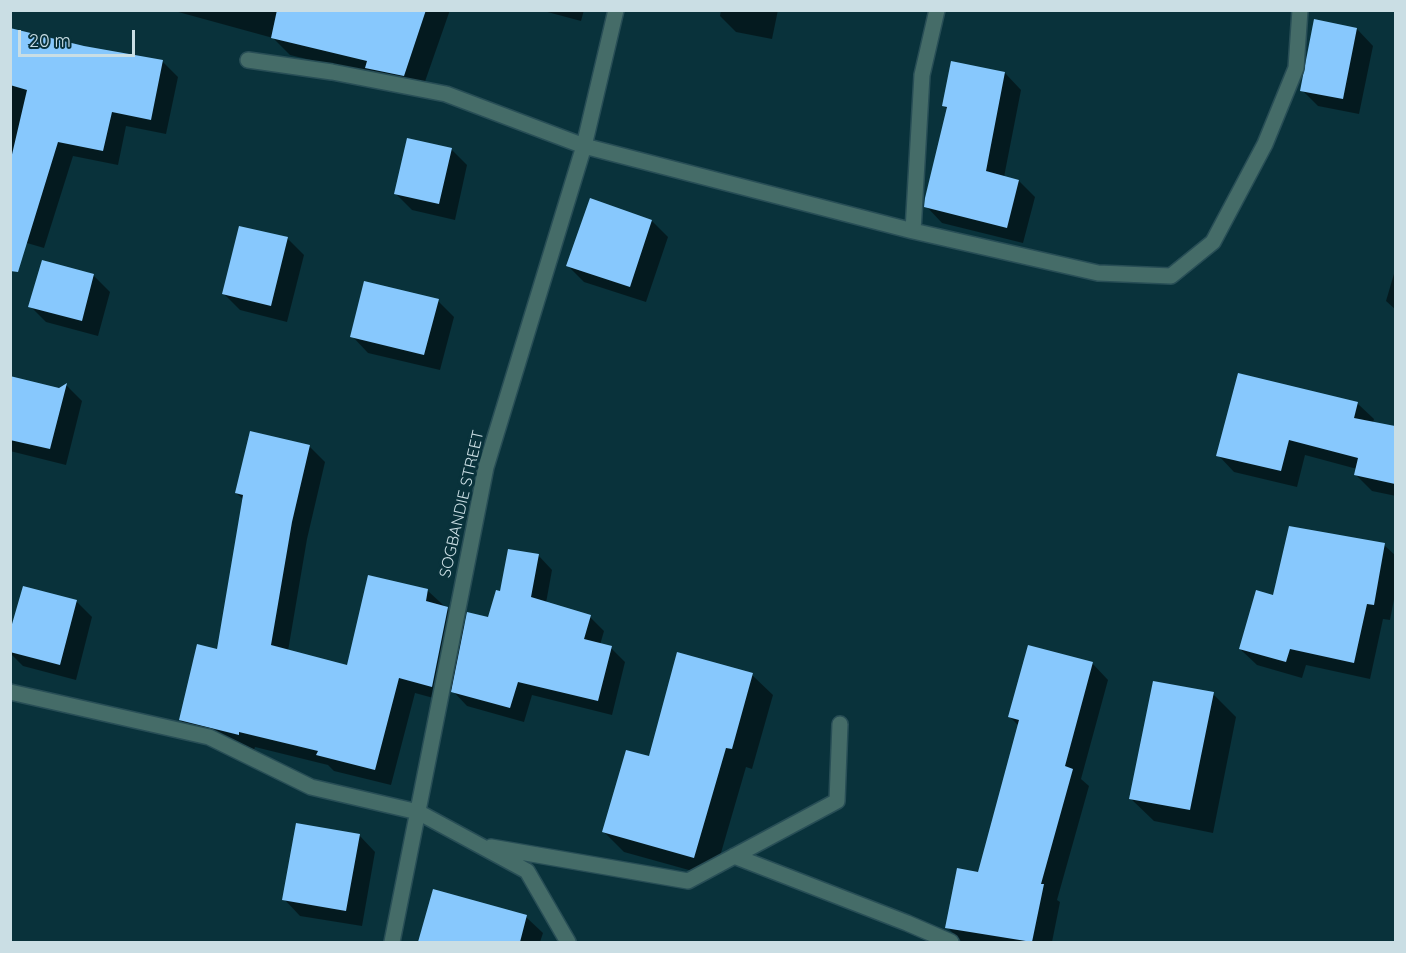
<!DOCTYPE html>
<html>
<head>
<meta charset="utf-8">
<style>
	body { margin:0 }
	#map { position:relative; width:1406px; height:953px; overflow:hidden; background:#09323b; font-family:Quicksand,sans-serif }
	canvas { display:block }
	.frame { position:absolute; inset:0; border:12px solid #cadee4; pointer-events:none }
	.scale { position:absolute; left:18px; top:30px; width:117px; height:27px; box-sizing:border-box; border:3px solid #cadee4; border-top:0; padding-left:8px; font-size:18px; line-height:21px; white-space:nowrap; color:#cadee4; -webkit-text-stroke:4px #09323b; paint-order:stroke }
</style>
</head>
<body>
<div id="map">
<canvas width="1406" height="953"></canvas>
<div class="frame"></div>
<div class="scale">20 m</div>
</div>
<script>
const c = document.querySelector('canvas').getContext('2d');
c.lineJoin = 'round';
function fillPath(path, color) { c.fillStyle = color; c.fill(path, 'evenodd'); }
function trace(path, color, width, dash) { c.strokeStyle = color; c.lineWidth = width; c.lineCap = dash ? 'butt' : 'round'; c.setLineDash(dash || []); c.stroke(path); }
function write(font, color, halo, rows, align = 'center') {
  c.font = font + ' Quicksand,sans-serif'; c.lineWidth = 6; c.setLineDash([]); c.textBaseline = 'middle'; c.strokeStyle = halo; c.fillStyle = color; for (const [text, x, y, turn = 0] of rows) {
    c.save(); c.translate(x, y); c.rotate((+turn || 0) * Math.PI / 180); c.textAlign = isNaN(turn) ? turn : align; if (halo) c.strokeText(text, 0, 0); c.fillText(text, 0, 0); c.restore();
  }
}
const shadow = new Path2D(`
	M171 10H450L421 93 374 75 290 55 273 38Z
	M540 10H584L581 21Z
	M721 10H778L772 39 736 32 720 16Z
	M1357 29 1373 46 1359 114 1318 106 1302 90Z
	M84 47 163 62 178 77 166 134 126 126 118 165 73 156 44 248 10 238V49Z
	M1005 73 1021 90 1004 177 1019 181 1035 197 1023 243 942 223 926 206 948 110 944 106Z
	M451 149 467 165 455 220 412 210 396 194Z
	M652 221 668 237 646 302 584 282 568 266Z
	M240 227 288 239 304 255 287 322 240 310 224 294Z
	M1396 267V310L1386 301Z
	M93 275 110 292 98 336 46 322 30 306Z
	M438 301 454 317 440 370 368 353 352 336Z
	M10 377 60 389 66 385 82 401 66 465 10 451Z
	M1357 403 1374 419 1373 423 1396 428V496L1372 491 1356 475 1357 469 1305 455 1297 487 1234 472 1218 455Z
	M309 446 325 462 307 539 288 651 348 666 369 577 428 591 466 626 489 619 501 593 538 555 552 570 546 603 590 617 604 631 600 645 611 648 625 662 612 715 532 695 524 722 467 706 451 689 448 702 415 693 391 785 334 771 328 765 255 747 254 750 196 736 180 720 218 651 244 500 236 493Z
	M1384 545 1396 556V589L1390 620 1383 619 1370 679 1306 665 1302 678 1257 665 1240 649 1274 596Z
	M76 601 92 617 76 680 23 666 10 653V637Z
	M1092 663 1108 680 1081 779 1089 786 1057 900 1060 902 1052 942H962L947 927 979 874 1019 726 1009 716Z
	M752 675 773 695 752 769 746 767 714 877 624 852 604 832 650 758Z
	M1213 694 1236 717 1213 833 1154 821 1130 798Z
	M359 835 375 852 362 926 300 916 284 899Z
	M434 891 526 917 543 933 540 942H419Z`);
const building = new Path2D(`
	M277 10H426L404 76 365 68 367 61 271 38Z
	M1314 19 1357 28 1343 99 1300 91Z
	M10 28 84 46 163 60 151 120 112 112 103 151 58 142 18 272 10 271V163L27 90 10 85Z
	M951 61 1005 72 986 171 1019 180 1007 228 924 207 925 198 947 107 942 106Z
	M407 138 452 148 439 204 394 194Z
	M590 198 652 220 630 287 566 266Z
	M239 226 288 237 271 306 222 294Z
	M42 260 94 274 82 321 28 307Z
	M364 281 439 299 424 355 350 337Z
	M1238 373 1358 402 1354 418 1395 426V484L1354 475 1358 458 1289 440 1281 471 1216 456Z
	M10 376 59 388 67 383 50 449 10 440Z
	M250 431 310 445 292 522 271 645 347 665 368 575 428 589 426 601 448 607 432 687 399 678 375 770 316 755 318 751 239 732V735L179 720 197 644 217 649 243 495 235 493Z
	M1289 526 1385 543 1374 605 1367 604 1354 663 1290 649 1286 662 1239 649 1256 590 1273 595Z
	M508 549 539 554 531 597 591 615 584 639 612 646 598 701 518 682 510 708 451 692 467 612 488 617 496 590 500 591Z
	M23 586 77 600 60 665 10 652V631Z
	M1028 645 1093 662 1065 766 1073 769 1041 884H1044L1032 942 945 928 957 868 978 872 1019 720 1008 717Z
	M677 652 753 673 732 749 726 748 694 858 602 832 626 750 649 756Z
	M1153 681 1214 692 1190 810 1129 799Z
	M296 823 360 834 346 911 282 900Z
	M433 889 527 915 520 942H418Z`);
const minor = new Path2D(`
	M248 60 332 72 446 94 584 146 913 231 1098 273 1171 276 1213 242 1265 144 1296 68 1300 10
	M913 231 922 75 937 10
	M10 692 209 737 311 787 418 812 527 871 568 942
	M491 847 688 881 837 801 840 724
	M734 856 907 923 951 942
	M392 942 486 467 584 146 616 10`);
const streetNames = [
	["SOGBANDIE STREET",462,504,-77]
];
fillPath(shadow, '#0007');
fillPath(building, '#87c8fd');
trace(minor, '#284e56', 18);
trace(minor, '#456c68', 15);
write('16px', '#cadee4', '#09323b', streetNames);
</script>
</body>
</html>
